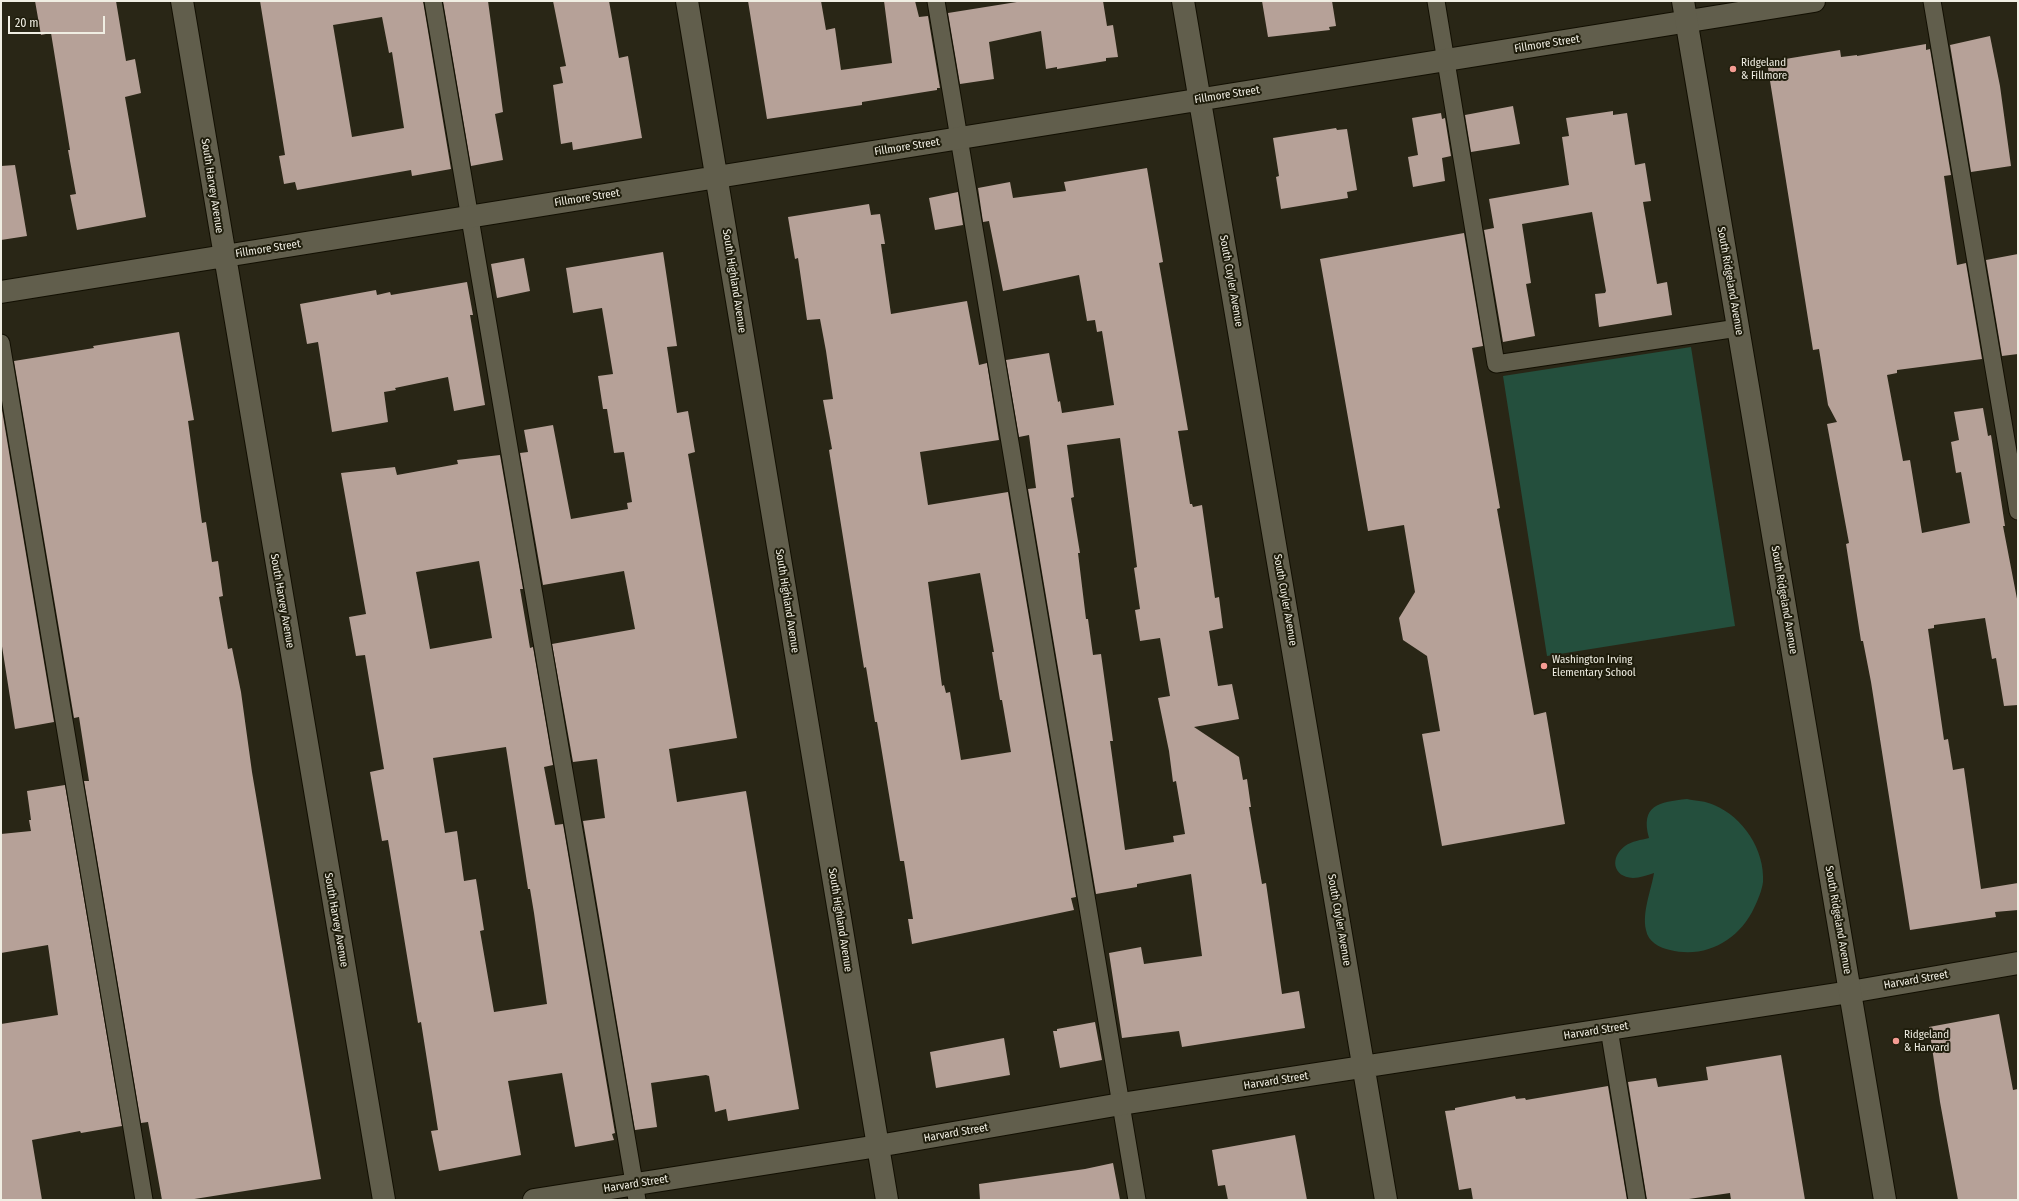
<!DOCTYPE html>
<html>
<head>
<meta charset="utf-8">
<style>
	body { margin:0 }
	#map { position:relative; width:2019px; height:1201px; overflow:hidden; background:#292616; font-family:"Fira Sans Condensed",sans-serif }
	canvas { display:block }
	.frame { position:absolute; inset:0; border:2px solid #f0eee3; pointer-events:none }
	.scale { position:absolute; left:8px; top:16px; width:97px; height:18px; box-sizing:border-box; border:2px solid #f0eee3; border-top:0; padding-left:5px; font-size:12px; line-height:14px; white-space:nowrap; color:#f0eee3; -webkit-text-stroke:3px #1f1d0c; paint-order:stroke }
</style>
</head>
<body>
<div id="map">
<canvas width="2019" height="1201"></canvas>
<div class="frame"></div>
<div class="scale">20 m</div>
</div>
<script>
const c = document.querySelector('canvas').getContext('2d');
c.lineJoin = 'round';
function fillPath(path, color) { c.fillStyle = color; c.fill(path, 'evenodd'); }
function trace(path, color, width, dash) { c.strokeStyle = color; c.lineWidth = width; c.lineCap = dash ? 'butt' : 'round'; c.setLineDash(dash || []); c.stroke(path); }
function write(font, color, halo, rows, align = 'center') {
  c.font = font + ' "Fira Sans Condensed",sans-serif'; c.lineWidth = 4; c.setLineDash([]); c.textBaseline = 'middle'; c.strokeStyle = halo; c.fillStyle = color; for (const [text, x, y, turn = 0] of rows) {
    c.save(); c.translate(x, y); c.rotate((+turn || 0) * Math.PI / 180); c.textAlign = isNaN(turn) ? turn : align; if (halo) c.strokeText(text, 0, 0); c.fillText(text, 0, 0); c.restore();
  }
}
const green = new Path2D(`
	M1691 347 1735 626 1547 656 1503 376Z
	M1687 799C1696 801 1706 801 1714 805 1743 817 1765 850 1763 882 1762 890 1758 900 1754 908 1739 940 1706 959 1670 950 1660 948 1648 942 1646 930 1642 912 1651 891 1654 873 1647 875 1640 878 1633 878 1612 877 1610 857 1625 846 1632 841 1641 840 1649 838 1640 805 1659 802 1687 799Z`);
const building = new Path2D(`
	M35 1H116L126 61 135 59 141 93 125 97 146 217 77 230 70 195 76 194 68 150H70L51 33 41 35Z
	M260 1H423L451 169 412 176 411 170 297 190 295 182 284 184 279 156 285 155ZM382 17 389 53 392 52 404 128 352 137 333 25Z
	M443 1H488L503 112 495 114 503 160 471 166Z
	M553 1H609L619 58 628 56 642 138 573 150 572 142 561 144 553 85 563 83 560 67 566 66Z
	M748 1H821L826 30 835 28 841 70 892 63 884 1H915L919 17 928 16 940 88H937V90L862 102V105L767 119Z
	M1023 1H1103L1107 26 1113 25 1118 57 1106 58V61L1057 69V67L1046 69 1041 31 989 42 994 79 960 84 948 13Z
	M1262 1H1332L1336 26 1329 27 1330 30 1268 37Z
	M1990 36 2000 86 2011 166 1971 172 1950 45Z
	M1926 44V50L1930 49 1951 175 1944 176 1957 265 1966 263 1982 359 1897 370V373L1887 375 1903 461 1910 460 1922 533 1970 523 1961 472 1956 473 1951 442 1959 440 1954 412 1983 408 1988 436 1991 435 2005 526H2003L2018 604V705L2004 706 1996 658 1992 659 1985 618 1934 625V628L1928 629 1944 740 1948 739 1953 770 1964 768 1981 889 2018 883V910L1995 912 1996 917 1910 930 1871 682 1863 641H1861L1846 544 1849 543 1827 424 1837 422 1828 405 1819 349 1813 350 1767 62 1840 50 1841 57 1857 55V56Z
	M1513 106 1520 144 1471 152 1465 115Z
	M1613 111V115L1627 113 1635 165 1645 163 1651 201 1643 202 1657 284 1667 282 1672 315 1599 327 1595 294 1605 293 1606 291 1592 212 1522 224 1531 283 1526 284 1535 336 1503 342 1484 230 1494 228 1489 199 1569 185 1562 137 1569 136 1566 118Z
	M1441 113 1442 119 1445 118 1451 156 1442 158 1445 181 1413 187 1408 157 1418 155 1412 118Z
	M1336 128 1337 130 1347 129 1357 190 1347 192 1348 198 1281 209 1276 177 1279 176 1273 138Z
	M15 165 27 236 1 240V166Z
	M1147 168 1163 262 1159 263 1188 430 1178 431 1190 504H1192L1193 507 1202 505 1215 598 1219 597 1223 628 1209 631 1218 686 1232 684 1239 719 1194 727 1239 757 1243 780 1247 779 1251 807H1249L1262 884 1266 883 1282 994 1299 991 1305 1028 1182 1047 1179 1031 1122 1038 1109 953 1141 947 1144 964 1202 956 1191 874 1137 884V887L1096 894 1028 489 1036 488 1029 435 1019 437 1006 360 1049 353 1058 402 1060 401 1062 413 1114 405 1102 331 1097 332 1095 320 1087 321 1079 275 1003 291 989 221 983 222 978 188 1010 182 1013 198 1066 191 1064 182ZM1120 438 1137 567 1134 568 1140 609 1135 610 1140 641 1160 638 1170 696 1158 698 1169 751 1173 782 1176 781 1185 834 1173 836 1174 842 1125 850 1110 741H1113L1101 654 1093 655 1088 619H1086L1078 553H1080L1071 498 1074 497 1067 445Z
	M958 192 963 225 935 230 929 198Z
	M869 204 871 215 880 214 885 244H881L891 314 967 301 979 365 987 363 999 440 920 452 928 505 1008 492 1076 897 1071 898 1074 910 912 944 908 919H913L904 861H900L877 722H875L866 667 864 668 829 450 832 449 823 400 833 399 826 351 820 319 807 320 798 258 795 259 788 217ZM980 573 994 652H992L1000 700H1002L1011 752 961 760 950 692 946 693 944 685 942 686 928 582Z
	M1464 233 1483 346 1472 348 1500 508 1497 509 1534 715 1546 712 1565 824 1442 846 1422 734 1440 731 1427 656 1403 640 1399 618 1415 592 1404 525 1368 531 1320 259Z
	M663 252 677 346 667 347 677 413 688 411 695 452 688 454 737 738 669 749 677 802 746 791 799 1109 728 1121 726 1109 715 1112 709 1076 706 1075 651 1083 657 1127 635 1130 583 821 605 818 597 759 573 762 552 644 635 629 624 571 543 585 520 453 528 452 524 430 553 425 571 519 628 509 627 503 632 502 624 452 614 453 607 409H603L598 376 613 374 602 308 573 313 566 268Z
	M2018 254V354L2002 356 1986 260Z
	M524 258 530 291 497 298 491 264Z
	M467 282 473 315H470L485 405 454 411 448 377 395 388 396 390 384 392 388 422 332 432 318 342 307 344 300 304 376 290 377 295 390 292 391 295Z
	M179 332 194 420 188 421 202 523 206 522 212 562 218 561 223 596 219 597 228 649 232 648 241 692 252 772 321 1179 188 1200H162L148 1122 141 1123 84 781H89L79 717 74 718 14 361 94 348 93 346Z
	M1 404 54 722 15 729 1 640Z
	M500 455 523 589H520L530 648 533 647 553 765 544 767 555 825 563 824 615 1133 612 1134 614 1140 575 1147 562 1073 508 1081 521 1155 439 1171 431 1131 438 1130 421 1022 418 1023 388 840 382 841 370 772 384 769 365 655 356 656 349 617 366 614 341 473 395 467 397 475 458 464 457 460ZM479 561 492 638 430 649 416 572ZM506 747 528 889H530L534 913 547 1004 494 1012 480 931 484 930 476 879 464 881 457 831 445 833 433 758Z
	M65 785 122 1126 81 1133 80 1131 32 1140 42 1200H1V1024L58 1015 48 945 1 953V834L31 831 29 820H31L27 791Z
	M1999 1014 2013 1090 2018 1089V1200H1958L1940 1102 1929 1027Z
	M1095 1022 1102 1060 1060 1068 1053 1031H1057V1029Z
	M1004 1038 1010 1075 936 1088 930 1052Z
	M1781 1055 1805 1200H1731L1730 1193 1682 1200H1647L1628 1082 1656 1078 1658 1087 1708 1080 1706 1067Z
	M1608 1086 1627 1200H1473L1471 1188 1459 1190 1445 1111 1455 1110V1108L1515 1096 1516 1099 1525 1098 1526 1100Z
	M1295 1135 1307 1200H1228L1225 1185 1218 1186 1212 1150Z
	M1113 1163 1120 1200H980L979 1184 1085 1169Z`);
const service = new Path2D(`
	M433 1 637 1200
	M936 1 1137 1200
	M1436 1 1496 364 1738 328
	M1932 1 2018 511
	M1 343 144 1200
	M1609 1029 1637 1200`);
const minor = new Path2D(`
	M182 1 384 1200
	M687 1 887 1200
	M1183 1 1386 1200
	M1 292 1814 1
	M534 1200 878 1146 1121 1104 1850 992 2018 963`);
const tertiary = new Path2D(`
	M1683 1 1885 1200`);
const markers = [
	[1733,69,4,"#f59c93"],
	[1544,666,4,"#f59c93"],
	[1896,1041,4,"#f59c93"]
];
const streetNames = [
	["Fillmore Street",1547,44,-9],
	["Fillmore Street",1227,95,-9],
	["Fillmore Street",907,147,-9],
	["South Harvey Avenue",212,186,81],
	["Fillmore Street",587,198,-9],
	["Fillmore Street",268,249,-9],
	["South Highland Avenue",734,281,81],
	["South Cuyler Avenue",1231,281,80],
	["South Ridgeland Avenue",1730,281,80],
	["South Cuyler Avenue",1285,600,80],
	["South Ridgeland Avenue",1784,600,80],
	["South Harvey Avenue",282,601,80],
	["South Highland Avenue",787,601,81],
	["South Harvey Avenue",336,920,80],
	["South Highland Avenue",840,920,81],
	["South Cuyler Avenue",1339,920,80],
	["South Ridgeland Avenue",1838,920,80],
	["Harvard Street",1916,980,-10],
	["Harvard Street",1596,1031,-9],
	["Harvard Street",1276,1081,-9],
	["Harvard Street",956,1133,-10],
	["Harvard Street",636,1184,-9]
];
const poiNames = [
	["Ridgeland",1741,63],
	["& Fillmore",1741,76],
	["Washington Irving",1552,660],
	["Elementary School",1552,673],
	["Ridgeland",1904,1035],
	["& Harvard",1904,1048]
];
fillPath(green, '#244f3d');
fillPath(building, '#b6a198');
trace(service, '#120f02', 19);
trace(minor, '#120f02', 24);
trace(tertiary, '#120f02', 24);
trace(service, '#615e4c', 17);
trace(minor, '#615e4c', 22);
trace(tertiary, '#615e4c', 22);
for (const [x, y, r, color] of markers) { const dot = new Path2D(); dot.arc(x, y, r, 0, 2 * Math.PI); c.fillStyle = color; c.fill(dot); trace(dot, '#1f1d0c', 1.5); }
write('11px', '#f0eee3', '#1f1d0c', streetNames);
write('11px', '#f0eee3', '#1f1d0c', poiNames, 'left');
</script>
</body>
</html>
